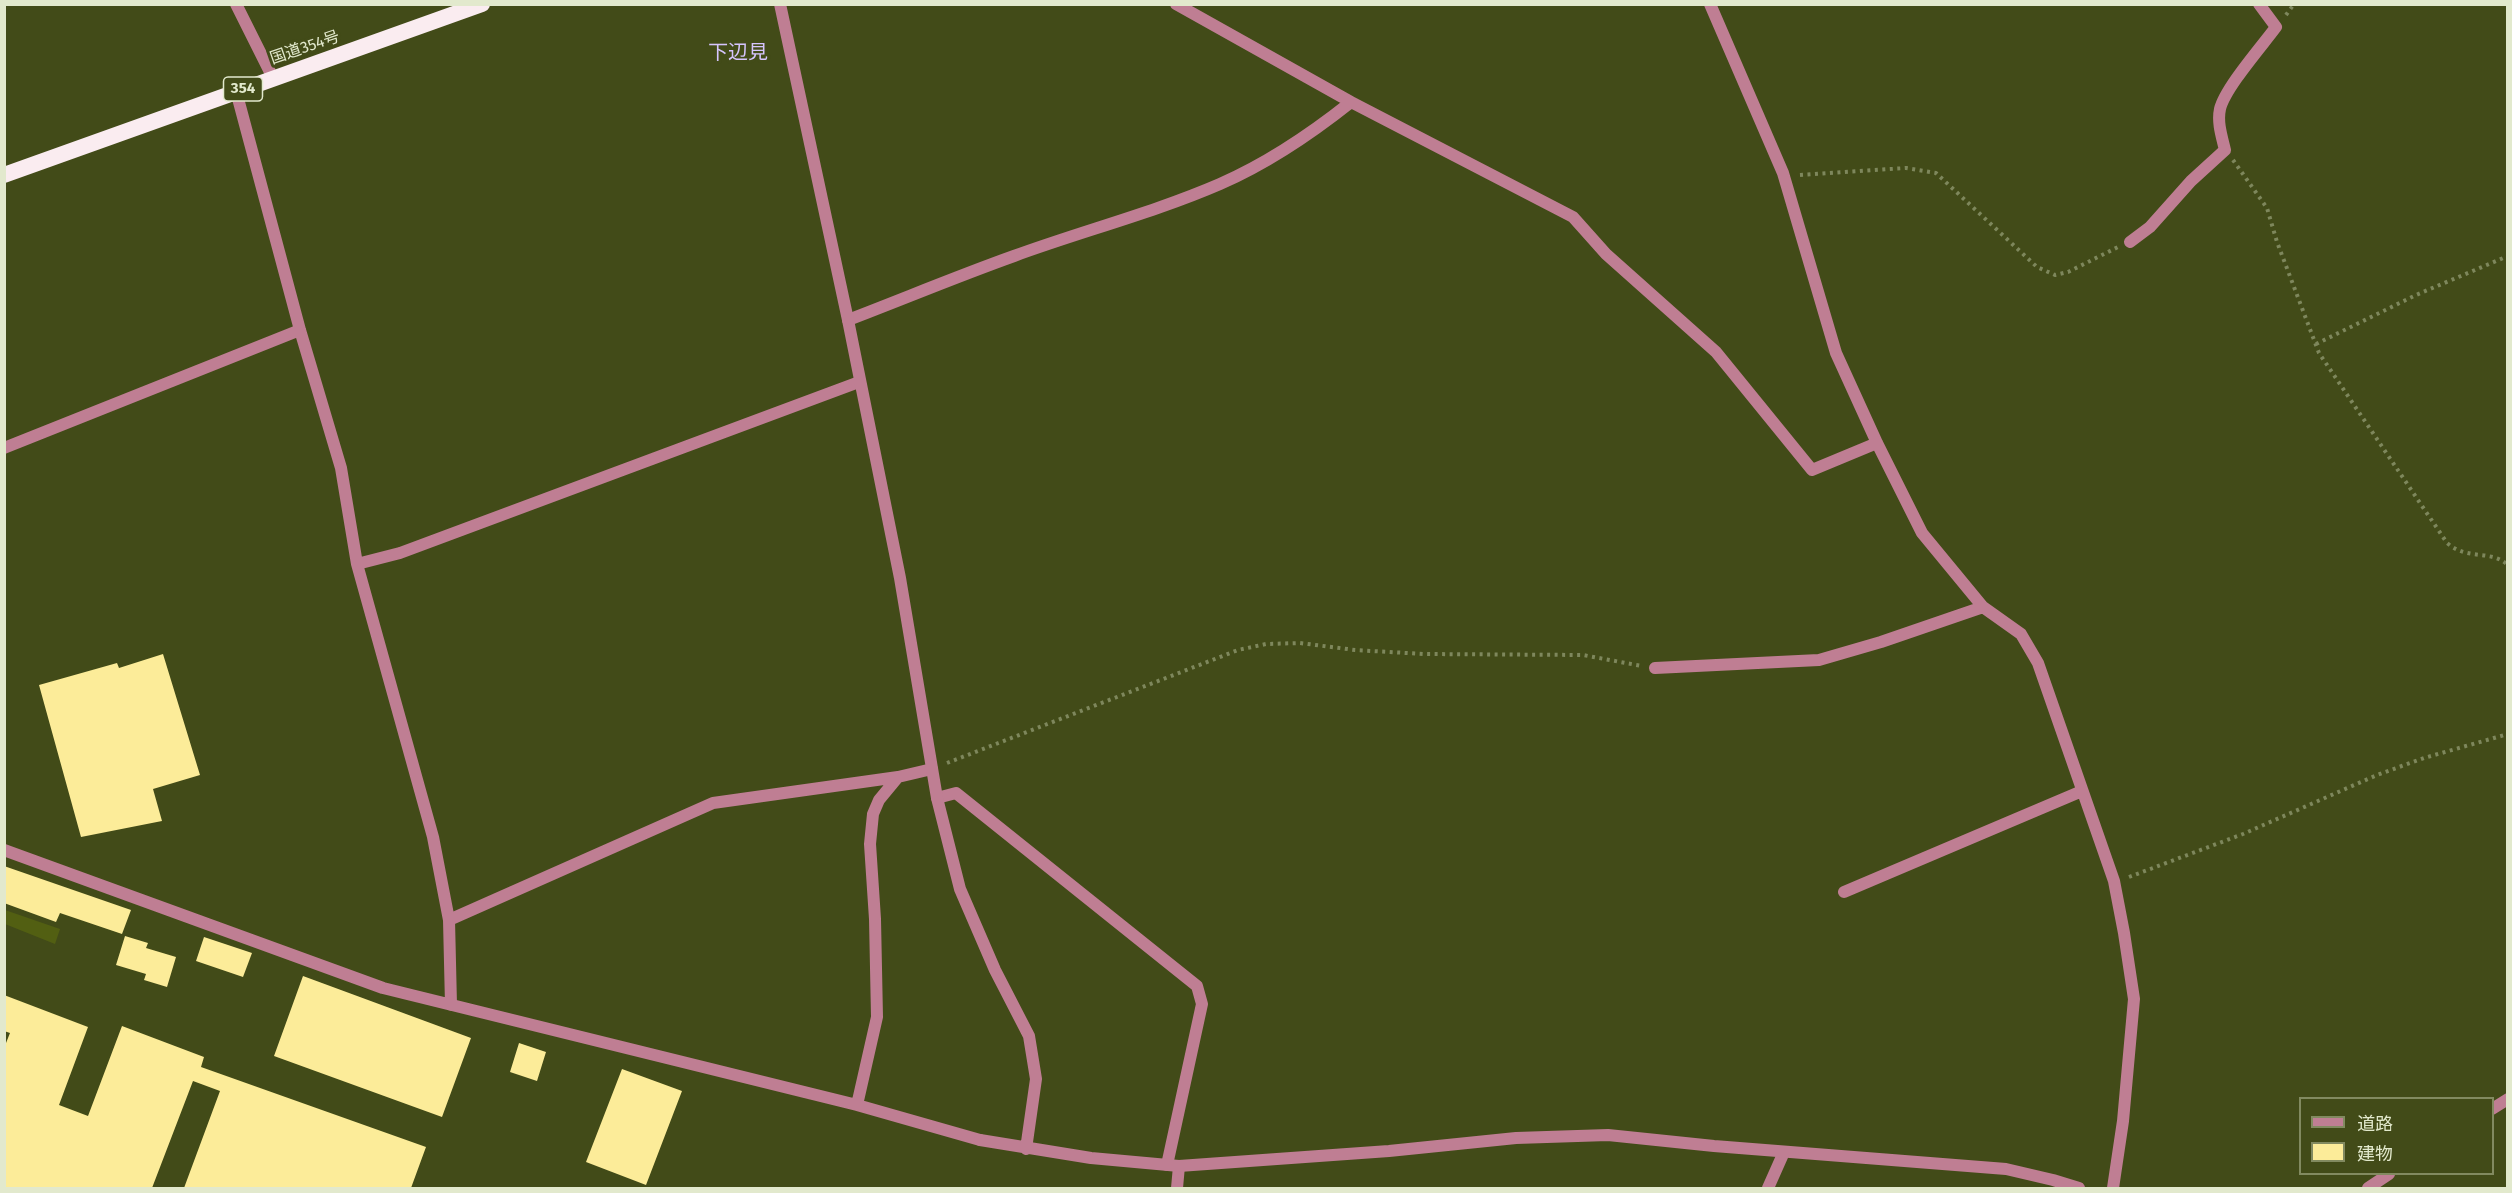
<!DOCTYPE html>
<html>
<head>
<meta charset="utf-8">
<style>
	body { margin:0 }
	#map { position:relative; width:2512px; height:1193px; overflow:hidden; background:#424b18; font-family:"Fira Sans","Noto Sans JP",sans-serif }
	canvas { display:block }
	.frame { position:absolute; inset:0; border:6px solid #e2e9cd; pointer-events:none }
	.legend { position:absolute; left:2299px; top:1097px; width:195px; height:78px; box-sizing:border-box; background:#424b18; border:2px solid #828a60; margin:0; padding:8px 10px; list-style:none; font-size:18px; color:#e2e9cd }
	.legend li { display:flex; align-items:center; gap:12px; height:30px }
	.legend b { width:30px; border:2px solid #828a60 }
</style>
</head>
<body>
<div id="map">
<canvas width="2512" height="1193"></canvas>
<div class="frame"></div>
<ul class="legend">
<li><b style="height:8px;background:#bf7e93"></b>道路</li>
<li><b style="height:16px;background:#fcec99"></b>建物</li>
</ul>
</div>
<script>
const c = document.querySelector('canvas').getContext('2d');
c.lineJoin = 'round';
function fillPath(path, color) { c.fillStyle = color; c.fill(path, 'evenodd'); }
function trace(path, color, width, dash) { c.strokeStyle = color; c.lineWidth = width; c.lineCap = dash ? 'butt' : 'round'; c.setLineDash(dash || []); c.stroke(path); }
function write(font, color, halo, rows, align = 'center') {
  c.font = font + ' "Fira Sans","Noto Sans JP",sans-serif'; c.lineWidth = 6; c.setLineDash([]); c.textBaseline = 'middle'; c.strokeStyle = halo; c.fillStyle = color; for (const [text, x, y, turn = 0] of rows) {
    c.save(); c.translate(x, y); c.rotate((+turn || 0) * Math.PI / 180); c.textAlign = isNaN(turn) ? turn : align; if (halo) c.strokeText(text, 0, 0); c.fillText(text, 0, 0); c.restore();
  }
}
const green = new Path2D(`
	M5 910 60 929 55 944 5 924Z`);
const building = new Path2D(`
	M163 654 200 775 153 789 162 821 81 837 39 685 117 663 119 668Z
	M4 866 131 910 122 934 60 913 56 922 4 903Z
	M125 936 148 943 146 948 176 957 167 987 144 980 146 974 116 965Z
	M204 937 252 953 243 977 196 961Z
	M303 976 471 1038 442 1117 274 1056Z
	M4 995 88 1027 59 1105 88 1116 122 1026 204 1057 201 1067 426 1147 411 1188H184L220 1091 193 1081 152 1188H4V1048L10 1033 4 1031Z
	M519 1043 546 1052 537 1081 510 1072Z
	M622 1069 682 1091 646 1185 586 1162Z`);
const path = new Path2D(`
	M2286 15 2294 4
	M2233 160 2267 208 2277 242 2319 353 2447 543C2468 561 2490 549 2508 565
	M1800 175 1906 168 1936 173 2037 267 2055 275 2068 272 2118 247
	M2316 344 2416 295 2508 256
	M947 763 1238 650 1266 644 1300 643 1355 650 1424 654 1583 655 1642 666
	M2129 877 2243 834 2377 775 2424 758 2508 734`);
const service = new Path2D(`
	M2130 242 2150 227 2191 181 2225 150C2222 137 2217 123 2220 109 2225 88 2262 46 2276 27L2259 4`);
const minor = new Path2D(`
	M236 4 273 78
	M1176 4 1351 102 1573 217 1606 254 1716 352 1812 470 1877 443
	M1710 4 1783 173 1836 353 1877 443 1922 533 1983 607 2021 634 2038 663 2114 881 2124 933 2134 999 2123 1121 2113 1188
	M236 91 300 330 341 468 357 564 433 837 449 920 451 1005
	M848 320C903 299 958 276 1014 256 1082 231 1153 213 1220 184 1266 164 1312 133 1351 102
	M4 448 300 330
	M357 564 400 553 859 382
	M1655 668 1819 660 1881 642 1983 607
	M937 798 956 793 1197 986 1202 1004 1167 1165
	M4 850 383 988 857 1105 980 1140
	M1844 892 2082 791
	M449 920 713 803 898 777
	M857 1105 877 1017 875 919 870 844 873 814 879 800 898 777 932 769
	M2492 1109 2508 1099
	M1177 1188 1179 1166
	M1768 1188 1784 1152
	M2368 1188 2389 1174`);
const tertiary = new Path2D(`
	M780 4 848 320 900 578 937 798 960 889 995 970 1029 1036 1036 1079 1026 1149
	M980 1140 1091 1158 1179 1166 1389 1151 1516 1138 1608 1135 1714 1146 2006 1169 2053 1180 2079 1188`);
const trunk = new Path2D(`
	M4 175 482 4`);
const shields = [
	[243,89,39]
];
const shieldNames = [
	["354",243,89]
];
const streetNames = [
	["国道354号",305,48,-19]
];
const quarterNames = [
	["下辺見",738,53]
];
fillPath(green, '#525f12');
fillPath(building, '#fcec99');
trace(path, '#7e875c', 4, [3, 4.5]);
trace(service, '#bf7e93', 12);
trace(minor, '#bf7e93', 12);
trace(tertiary, '#bf7e93', 12);
trace(trunk, '#faecf0', 16);
for (const [x, y, w] of shields) { const box = new Path2D(); box.roundRect(x - w / 2, y - 12, w, 24, 4.5); c.fillStyle = '#424b18'; c.fill(box); trace(box, '#e2e9cd', 1.5); }
write('bold 15px', '#e2e9cd', null, shieldNames);
write('16px', '#e2e9cd', '#424b18', streetNames);
write('20px', '#d5c4fd', '#424b18', quarterNames);
</script>
</body>
</html>
